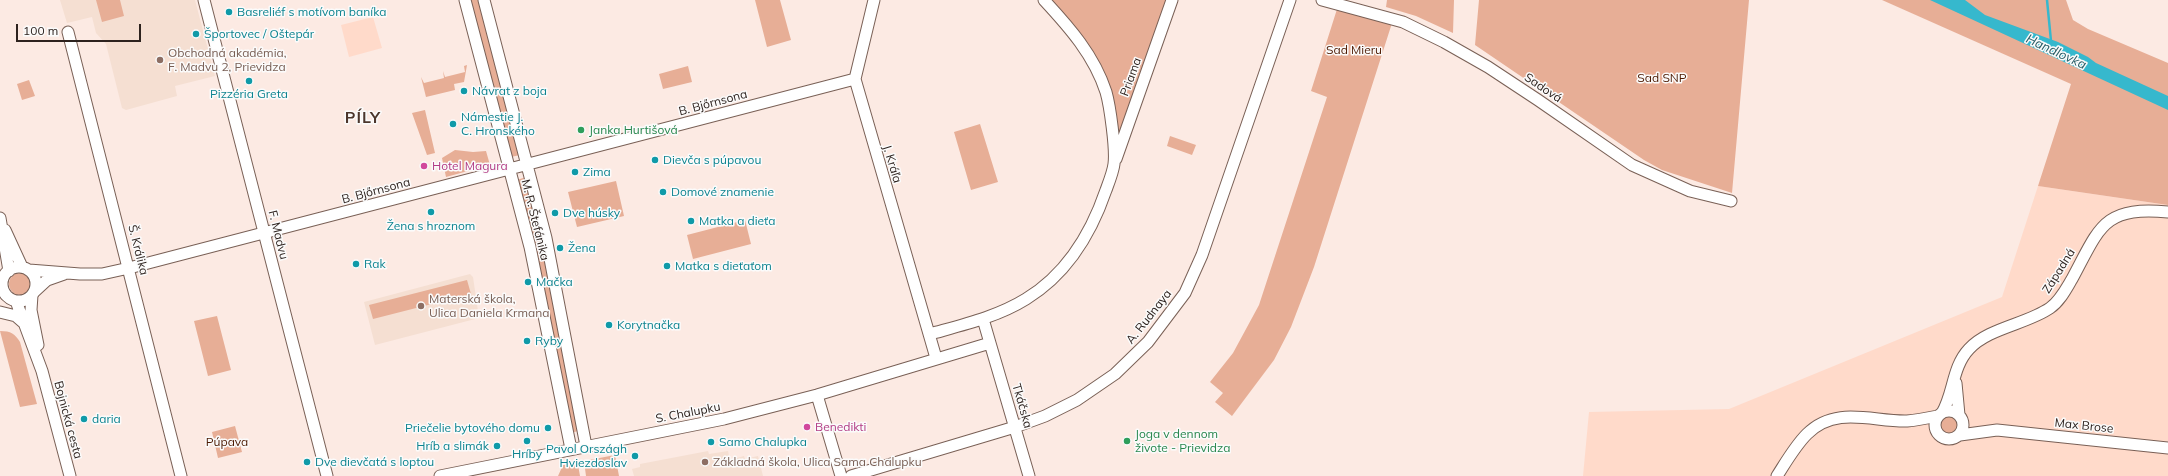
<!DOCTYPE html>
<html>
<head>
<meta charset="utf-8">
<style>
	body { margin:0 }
	#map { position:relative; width:2168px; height:476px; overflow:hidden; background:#fceae3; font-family:Mulish,sans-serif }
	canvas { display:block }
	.scale { position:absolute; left:16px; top:24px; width:125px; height:18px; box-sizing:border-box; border:2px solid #2d221e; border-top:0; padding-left:5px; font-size:12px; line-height:14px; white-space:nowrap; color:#2d221e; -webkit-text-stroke:3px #fbfbfb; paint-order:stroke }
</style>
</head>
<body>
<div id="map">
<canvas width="2168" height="476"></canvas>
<div class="scale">100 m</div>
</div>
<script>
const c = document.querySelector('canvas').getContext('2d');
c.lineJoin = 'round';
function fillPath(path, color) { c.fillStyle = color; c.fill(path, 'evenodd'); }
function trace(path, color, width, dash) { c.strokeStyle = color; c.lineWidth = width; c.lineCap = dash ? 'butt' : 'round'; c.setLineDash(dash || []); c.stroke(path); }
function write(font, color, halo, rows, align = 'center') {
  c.font = font + ' Mulish,sans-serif'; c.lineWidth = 3; c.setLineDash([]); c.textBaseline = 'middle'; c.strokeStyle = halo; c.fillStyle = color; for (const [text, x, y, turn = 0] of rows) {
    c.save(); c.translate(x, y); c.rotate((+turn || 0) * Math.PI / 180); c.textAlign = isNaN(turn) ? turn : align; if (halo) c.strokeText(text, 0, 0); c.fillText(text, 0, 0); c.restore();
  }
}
const built = new Path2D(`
	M373 17 382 48 349 57 341 25Z
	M2038 186 2168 205V476H1583L1589 412 1729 409 2002 297Z`);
const education = new Path2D(`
	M60 0H195L215 76 175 86 177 96 126 110 122 108 106 44 96 33 92 17 67 23Z
	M470 274 473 277 479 318 375 345 364 302Z
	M708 451 709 454 728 451 730 460 744 456 745 459 758 456 763 476H634L632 469 640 467V464Z`);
const green = new Path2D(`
	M96 0H120L124 16 102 22Z
	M470 0H480L520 155 511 157Z
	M755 0H780L791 40 767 47Z
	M1045 0H1172L1115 156 1098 74Z
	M1387 0H1454L1453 33 1416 16 1386 7Z
	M1479 0H1749L1732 193 1662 170 1644 160 1475 45Z
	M1882 0H2066L2073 20 2088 29 2168 63V205L2038 186 2071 84Z
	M1338 6 1392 23 1314 267 1291 327 1274 360 1232 416 1215 402 1223 393 1210 382 1233 353 1259 305 1327 97 1311 91Z
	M467 65 464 82 454 84 455 90 426 97 421 77 424 83 444 78 443 71 445 77 465 72 464 66Z
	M688 66 692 82 663 89 659 74Z
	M29 80 35 96 22 100 17 84Z
	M425 110 435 153 427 155 412 113Z
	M980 124 998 182 971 190 954 132Z
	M1170 136 1196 145 1192 155 1167 146Z
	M455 150 473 152 486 151 490 165 446 177 442 158Z
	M526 177 542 241 578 431 571 433 517 180Z
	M616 181 624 216 577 227 568 192Z
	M745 220 751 244 693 259 687 235Z
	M9 284a11 11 0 1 1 22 0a11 11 0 1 1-22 0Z
	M467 280 471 294 373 319 369 305Z
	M217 316 231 370 208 376 194 321Z
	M0 331C11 331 15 334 20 342L37 404 20 407Z
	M1941 425a8 8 0 1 1 16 0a8 8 0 1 1-16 0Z
	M235 426 242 452 218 458 212 432Z
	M615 455 619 476H586L584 461Z
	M575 463 578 465 580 476H558L563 465Z`);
const water = new Path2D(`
	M1930 0H1965L1985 15 2058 42 2088 57 2096 63 2168 96V110Z`);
const stream = new Path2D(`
	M2047 0 2051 41`);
const minor = new Path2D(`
	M204 0 327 476
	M465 0 530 247 571 449
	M484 0 546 238 586 446
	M874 0 855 79 936 358
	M1322 0 1403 22 1444 42 1488 67 1538 100 1632 165 1690 191 1731 201
	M68 32 181 476
	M1116 159 1172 0
	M0 218 9 271
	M5 230 22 267
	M2 284a17 17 0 1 1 34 0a17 17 0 1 1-34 0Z
	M29 270 80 274H102L129 268 855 79
	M34 292 47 280 64 274
	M32 295 31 310 38 345
	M16 301 42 371 70 476
	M0 312 16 316 24 323
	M930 334C962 325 997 317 1026 299 1067 274 1091 234 1106 190 1109 182 1113 172 1114 164 1116 149 1110 106 1106 92 1094 55 1069 27 1044 0
	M990 343 1029 476
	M1956 383 1959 415
	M817 395 841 476
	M1935 425a14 14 0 1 1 28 0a14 14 0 1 1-28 0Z
	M1942 413C1954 393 1952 367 1969 349 1988 328 2027 324 2050 308 2060 301 2066 289 2072 279 2100 227 2103 206 2168 212
	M1960 435 1997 430 2168 448
	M440 476 724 419 817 395 990 343 983 319
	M851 476 1015 427 1045 416 1077 400 1115 374 1148 342 1185 293 1202 255 1290 0
	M1777 476C1786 462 1795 446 1807 434 1836 405 1873 422 1907 421 1918 420 1928 418 1938 416`);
const markers = [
	[229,12,4,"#0f9aa8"],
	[196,34,4,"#0f9aa8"],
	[160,60,4,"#8d6e63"],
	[249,81,4,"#0f9aa8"],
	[464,91,4,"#0f9aa8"],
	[453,124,4,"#0f9aa8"],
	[581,130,4,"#2e9e5b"],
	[655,160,4,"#0f9aa8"],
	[424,166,4,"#d1479c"],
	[575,172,4,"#0f9aa8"],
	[663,192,4,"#0f9aa8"],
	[431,212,4,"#0f9aa8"],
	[555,213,4,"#0f9aa8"],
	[691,221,4,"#0f9aa8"],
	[560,248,4,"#0f9aa8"],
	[356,264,4,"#0f9aa8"],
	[667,266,4,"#0f9aa8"],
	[528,282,4,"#0f9aa8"],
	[421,306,4,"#8d6e63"],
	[609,325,4,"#0f9aa8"],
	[527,341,4,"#0f9aa8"],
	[84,419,4,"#0f9aa8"],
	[807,427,4,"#d1479c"],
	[548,428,4,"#0f9aa8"],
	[527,441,4,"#0f9aa8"],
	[1127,441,4,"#2e9e5b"],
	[711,442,4,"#0f9aa8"],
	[497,446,4,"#0f9aa8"],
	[635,456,4,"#0f9aa8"],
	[307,462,4,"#0f9aa8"],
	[705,462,4,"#8d6e63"]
];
const cultureNames = [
	["Basreliéf s motívom baníka",237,12],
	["Športovec / Oštepár",204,34],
	["Návrat z boja",472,91],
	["Pizzéria Greta",249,94,"center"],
	["Námestie J.",461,117],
	["C. Hronského",461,131],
	["Dievča s púpavou",663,160],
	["Zima",583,172],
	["Domové znamenie",671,192],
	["Dve húsky",563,213],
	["Matka a dieťa",699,221],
	["Žena s hroznom",431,226,"center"],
	["Žena",568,248],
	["Rak",364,264],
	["Matka s dieťaťom",675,266],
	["Mačka",536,282],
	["Korytnačka",617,325],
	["Ryby",535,341],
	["daria",92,419],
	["Priečelie bytového domu",540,428,"right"],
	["Samo Chalupka",719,442],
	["Hríb a slimák",489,446,"right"],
	["Pavol Országh",627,449,"right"],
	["Hviezdoslav",627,463,"right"],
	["Hríby",527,454,"center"],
	["Dve dievčatá s loptou",315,462]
];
const parkNames = [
	["Sad Mieru",1354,50],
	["Sad SNP",1662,78],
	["Púpava",227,442]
];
const educationNames = [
	["Obchodná akadémia,",168,53],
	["F. Madvu 2, Prievidza",168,67],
	["Materská škola,",429,299],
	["Ulica Daniela Krmana",429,313],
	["Základná škola, Ulica Sama Chalupku",713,462]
];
const streetNames = [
	["Priama",1131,77,-70],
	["Sadová",1543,88,34],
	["B. Bjőrnsona",713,103,-15],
	["J. Kráľa",892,164,73],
	["B. Bjőrnsona",376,191,-15],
	["M. R. Štefánika",535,220,76],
	["F. Madvu",278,235,76],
	["Š. Králika",138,250,76],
	["Západná",2059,271,-58],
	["A. Rudnaya",1149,317,-52],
	["Tkáčska",1022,406,74],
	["S. Chalupku",688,413,-11],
	["Bojnická cesta",68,420,75],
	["Max Brose",2084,426,6]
];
const leisureNames = [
	["Janka Hurtišová",589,130],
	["Joga v dennom",1135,434],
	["živote - Prievidza",1135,448]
];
const hotelNames = [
	["Hotel Magura",432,166],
	["Benedikti",815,427]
];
const waterNames = [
	["Handlovka",2056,52,25]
];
const districtNames = [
	["PÍLY",363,118]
];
fillPath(built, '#ffdaca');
fillPath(education, '#f5dfd2');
fillPath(green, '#e7ae96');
fillPath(water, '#36b8cd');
trace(stream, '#36b8cd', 2.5);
trace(minor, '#796056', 13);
trace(minor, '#fff', 11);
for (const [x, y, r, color] of markers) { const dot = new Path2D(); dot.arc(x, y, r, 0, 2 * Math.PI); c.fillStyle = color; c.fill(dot); trace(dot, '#fbfbfb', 1.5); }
write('12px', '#0d838f', '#fbfbfb', cultureNames, 'left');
write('12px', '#4c1900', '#fbfbfb', parkNames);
write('12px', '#785e54', '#fbfbfb', educationNames, 'left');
write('12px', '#2d221e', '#fbfbfb', streetNames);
write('12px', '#27864d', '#fbfbfb', leisureNames, 'left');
write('12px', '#b23c85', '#fbfbfb', hotelNames, 'left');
write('italic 13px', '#2b5f68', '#fbfbfb', waterNames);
c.letterSpacing = '1px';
write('bold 16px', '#4c362c', '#fbfbfb', districtNames);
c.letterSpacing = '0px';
</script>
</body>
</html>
